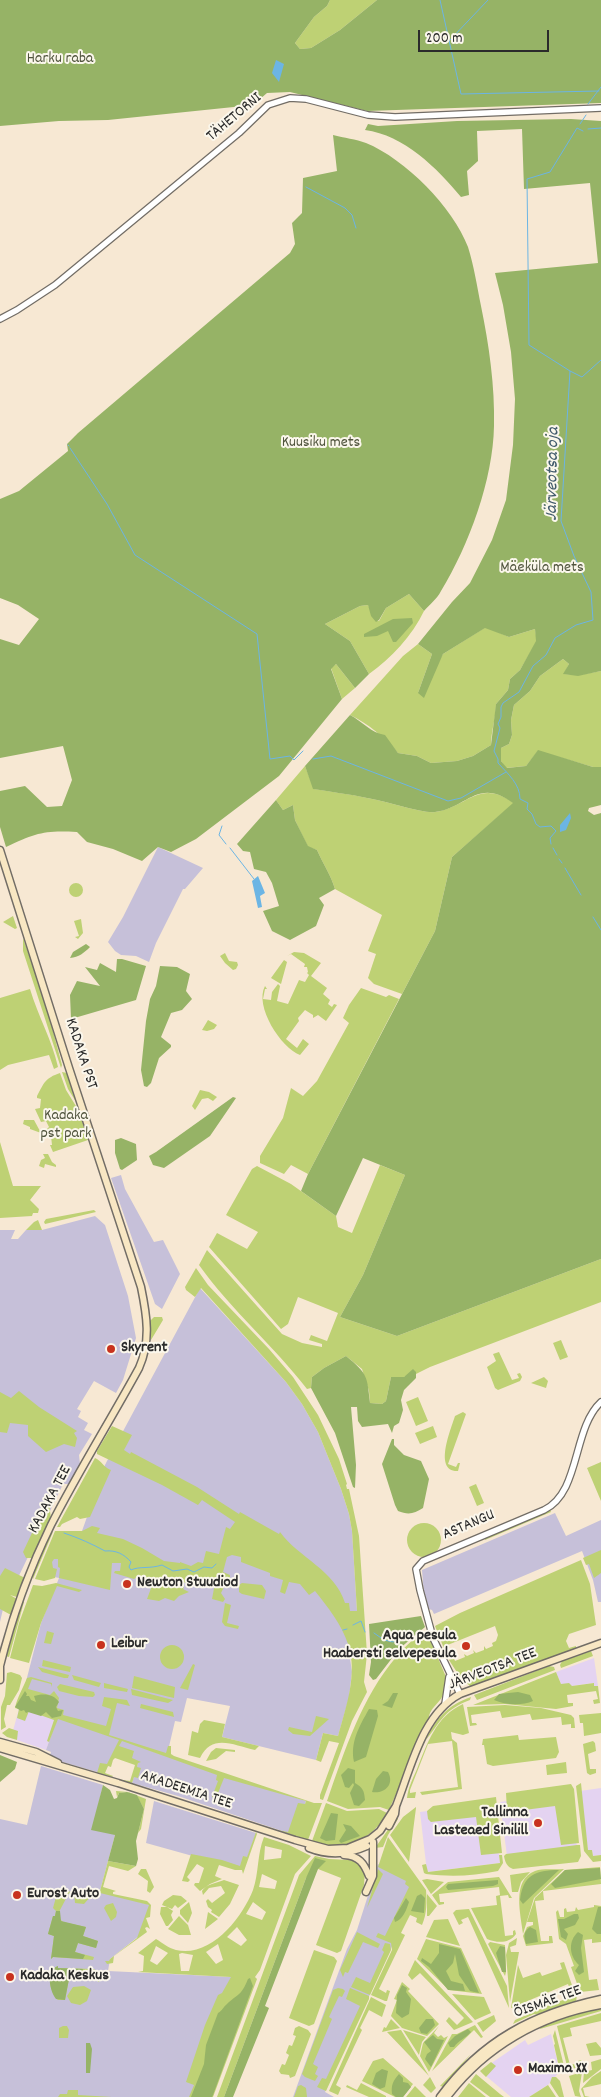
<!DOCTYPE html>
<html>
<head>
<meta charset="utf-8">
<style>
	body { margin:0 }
	#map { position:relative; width:601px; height:2097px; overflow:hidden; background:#f7e8d3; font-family:Dekko,sans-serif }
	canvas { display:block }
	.scale { position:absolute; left:418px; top:30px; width:131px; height:22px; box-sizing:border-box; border:2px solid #2b2b2b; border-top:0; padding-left:6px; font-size:15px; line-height:18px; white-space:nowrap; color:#2b2b2b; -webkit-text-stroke:4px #fbf7ec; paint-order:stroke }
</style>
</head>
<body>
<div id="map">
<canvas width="601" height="2097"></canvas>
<div class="scale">200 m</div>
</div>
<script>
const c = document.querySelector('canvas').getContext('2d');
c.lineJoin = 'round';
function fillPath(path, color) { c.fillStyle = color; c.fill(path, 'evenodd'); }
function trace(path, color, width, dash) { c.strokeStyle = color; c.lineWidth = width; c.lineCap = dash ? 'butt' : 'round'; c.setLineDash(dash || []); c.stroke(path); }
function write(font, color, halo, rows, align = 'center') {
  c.font = font + ' Dekko,sans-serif'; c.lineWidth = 4; c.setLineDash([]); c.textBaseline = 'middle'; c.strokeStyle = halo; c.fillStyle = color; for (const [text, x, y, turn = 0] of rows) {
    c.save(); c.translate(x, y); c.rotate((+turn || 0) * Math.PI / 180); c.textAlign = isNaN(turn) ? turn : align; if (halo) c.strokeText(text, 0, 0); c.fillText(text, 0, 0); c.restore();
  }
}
const built = new Path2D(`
	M594 1658 598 1686H594V1683L572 1686 561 1684 556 1672Z
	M20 1705 57 1719 46 1750 11 1738Z
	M601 1788V1855L593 1856 592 1850H588L580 1791Z
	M570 1793 578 1855 508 1864 500 1802Z
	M493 1802 500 1863 427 1872 420 1812Z
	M551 2034 558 2064 556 2067 560 2071 548 2085 529 2097H511L480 2071 525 2040 528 2045Z`);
const industrial = new Path2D(`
	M158 847 203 868 185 889H183L156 943 149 962 136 956 121 955 115 951 108 942 123 917Z
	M121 1175 125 1189 154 1242 163 1240 180 1274 162 1309 155 1304 111 1178Z
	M95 1216 105 1225 128 1296 136 1338 123 1380 116 1393 94 1381 77 1409 81 1411 78 1417 88 1423 84 1430 92 1434 79 1455 80 1464 74 1480 68 1484H63L3 1609 0 1622V1230H15L11 1239H18L26 1230H42Z
	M200 1288 286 1382 302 1404 318 1432 341 1489 349 1514 352 1531 357 1611 348 1644 352 1672 349 1698 338 1736 323 1733 316 1760 222 1737 230 1706 187 1698 181 1722 175 1721 167 1755 306 1801 294 1835 178 1796 132 1783 138 1763 113 1755 104 1774 49 1758 51 1752 46 1750 57 1719 20 1705 41 1623 59 1578 45 1575 49 1561 78 1542 87 1517 110 1470 104 1467 107 1461Z
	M555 1513 566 1536 601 1520V1602H598L593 1580 582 1551 434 1614 432 1610 429 1609 424 1595 422 1570Z
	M41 1766 103 1785 98 1806 115 1835 100 1891 150 1905 139 1936 110 1959 108 1971 232 1977 202 2097H0V1819L27 1825Z
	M154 1801 256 1833 243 1870 146 1843Z
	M378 1864 420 1885 417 1892 325 2092 334 2097H293L347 1949 357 1930Z`);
const green = new Path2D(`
	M330 0H377L340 30 311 48 300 49 295 43 314 17 327 6Z
	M409 594 424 611C412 636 391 658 369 674L350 641 325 624 360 606 368 605 376 621H379L386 608Z
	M486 627 509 637 535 629 537 641 520 670 510 679 508 690 496 704C496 718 491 731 491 745L473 756 457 761 431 763 417 756 398 753C386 738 367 723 350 715L403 656 418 644 432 654 418 693 443 654Z
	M563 659 569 664 564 674 579 675 601 671V767H593L538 751 526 766 506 768 501 761V748L509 744 512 735 511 720 514 705 530 691 540 676Z
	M336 664 355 688 342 699 331 668Z
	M305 766 314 789C331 792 350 794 367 798 382 800 424 814 435 812 468 807 479 778 514 803L452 857 435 931 402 994 374 984 368 978 376 954 368 951 382 915 335 889C331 875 323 864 317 850L308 847 295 820 293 805 283 810 276 800Z
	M69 890a7 7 0 1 1 14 0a7 7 0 1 1-14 0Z
	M13 916 17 928 15 929 3 922Z
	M81 919 83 933 78 939 75 937 79 936 74 921Z
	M23 938 45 1001 62 1065 61 1068 23 951Z
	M294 952 304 953 321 963 311 976 327 988 323 994 330 1000 328 1004 332 1007 334 1004 337 1005 326 1021 318 1015 313 1018V1015L305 1010 298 1018 299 1021 286 1039 297 1048 303 1039 309 1044 300 1055C281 1048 254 1006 265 986L267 989H265L263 999 271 1000 272 992 278 984 280 986 277 1001 288 1004 299 980 305 982 309 975 307 973 308 972 307 967H304L305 964 291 954 287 956Z
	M225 953 229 961 237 962 238 965 236 969 233 970 225 963 220 956Z
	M284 960 287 962 281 984 271 978Z
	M361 988 386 997 389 995 399 999 308 1174 291 1165 284 1174 260 1163V1156L283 1118 291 1088 303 1096 317 1081 349 1023 343 1018 349 1005Z
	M30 989C38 1016 52 1040 58 1067L54 1069 49 1055 8 1065 0 1070V998Z
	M208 1020 217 1025 214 1029 207 1031 202 1030Z
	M62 1072 67 1073 78 1105 68 1089Z
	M60 1073 66 1090 79 1111 88 1140 53 1152 50 1145H52L51 1136H49L47 1129 49 1127 46 1121 41 1122 35 1109 40 1108 41 1099 37 1098V1096C44 1083 45 1078 60 1073Z
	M200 1090 209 1092 217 1097 213 1101 208 1098 202 1099 195 1110 192 1106Z
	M24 1120H34L41 1133 30 1129V1127L23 1124Z
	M0 1142 13 1186H41L30 1200 39 1209 38 1213H33L32 1216 0 1218Z
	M43 1154H48L52 1162 56 1165V1167L45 1164 44 1168 39 1166 41 1160 45 1158Z
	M380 1165 405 1175 363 1275 340 1317 397 1336 601 1259V1302L430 1367 416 1374V1372L404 1377H391L386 1401 382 1404 370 1403 369 1391 362 1369 346 1356 324 1368 312 1377 311 1388 307 1389C274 1346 231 1310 199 1265L207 1250 282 1334 302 1343 322 1347V1344L309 1340 311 1335 327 1341 338 1313 298 1297 288 1324 281 1329 209 1247 217 1233 247 1249 258 1232 226 1215 252 1169 257 1166 291 1184 336 1216 338 1227 352 1233Z
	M94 1210 96 1212 45 1224 44 1222 46 1219Z
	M38 1220 42 1230H26L34 1222Z
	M196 1268 208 1285 269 1349 293 1377 318 1415 339 1459 347 1484 346 1485 347 1489H349L359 1536 367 1654 364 1682 367 1692 352 1721 323 1800 320 1799V1795L339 1743 329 1741 321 1762 316 1760 323 1733 338 1736C346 1707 358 1674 348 1644 342 1625 327 1606 315 1591L309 1595 300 1584 289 1582 285 1594 280 1592 283 1580 270 1576V1573L241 1562V1557L232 1555 227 1557 223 1572 230 1575V1582L227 1581 221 1593 225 1599 223 1602 212 1599 215 1583 199 1579 195 1583 187 1580 186 1583 183 1582 181 1585 184 1587 183 1589 189 1592 179 1596 174 1601 165 1598 159 1601 147 1599 153 1583 137 1577 134 1579 114 1573 115 1571H120L121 1563H112L110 1590 59 1578 60 1568 58 1567V1559H54L52 1562 53 1568 57 1569 55 1578 44 1581 35 1579 55 1531H82L92 1526 100 1528 97 1533 123 1539 142 1548 164 1561 180 1563V1562L191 1566 198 1562 203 1563 206 1551 219 1554 226 1527 230 1529 235 1522 202 1500 198 1505 162 1485 97 1454V1451L112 1426 132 1435 124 1450 130 1454 131 1452 197 1487 239 1514 240 1512 279 1534 280 1532C299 1558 335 1570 345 1603H349L350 1611H357L352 1531 349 1514 341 1489 318 1432 302 1404 286 1382 201 1288 195 1297 186 1290 185 1287Z
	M154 1317H162L163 1320 151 1340 150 1321Z
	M561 1340 568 1357 560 1360 553 1343Z
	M499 1352 512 1380 519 1378 517 1374 520 1373 522 1377 520 1381 498 1390 495 1388 487 1367 496 1361 493 1354Z
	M544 1377 548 1381 546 1388 531 1383Z
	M19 1391 39 1407 77 1431 74 1433 77 1438 75 1447 64 1444 46 1452 28 1436V1425L10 1423 7 1433 0 1432V1392L11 1398Z
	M418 1397 428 1421 416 1426 406 1402Z
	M463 1412 466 1414 448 1464 456 1467 458 1463H460L458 1471C433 1472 451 1429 455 1416Z
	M433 1426 437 1437 420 1444 415 1433Z
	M95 1458C102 1461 103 1467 111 1470L90 1517 80 1519 77 1517 62 1524 60 1527H57Z
	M601 1462V1501L587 1468Z
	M476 1484 484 1503 477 1506 469 1487Z
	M49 1502 51 1519 34 1558H26L23 1552 46 1503Z
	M550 1510 551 1512 485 1540V1537Z
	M407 1540a17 17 0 1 1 34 0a17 17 0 1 1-34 0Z
	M53 1532 33 1579 32 1575 50 1534Z
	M601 1550V1573L594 1578 589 1564 586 1565 583 1558Z
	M581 1560 590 1584 596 1625 569 1634 566 1641 569 1648 576 1646V1648L513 1673 471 1687 460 1677 449 1660 454 1658 455 1661 465 1657 464 1654 467 1656 474 1653 473 1650 476 1653 484 1650V1646L486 1649 493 1646 492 1643 496 1641 498 1635 495 1626 445 1646 449 1656H447L435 1626 460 1613Z
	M5 1568 25 1578 17 1597 10 1595 17 1599 11 1615 0 1609V1576Z
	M56 1583 82 1590 79 1592 57 1586 41 1623 29 1663 10 1658 19 1623 33 1585 42 1586Z
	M242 1583 262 1585 266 1591 264 1599 242 1594 239 1592V1585Z
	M21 1601 24 1602 9 1657 5 1656Z
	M225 1603 231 1605 227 1623 239 1626 238 1629 225 1626 222 1622Z
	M47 1631 54 1633 51 1644 44 1643Z
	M427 1632 446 1677V1692H444C442 1702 429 1708 429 1718L389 1810 380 1807 348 1809 327 1801C345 1750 361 1698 397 1656 406 1646 415 1636 427 1632Z
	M160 1657a12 12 0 1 1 24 0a12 12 0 1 1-24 0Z
	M591 1651 593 1656 561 1668 560 1665 562 1661Z
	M43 1660 71 1667 70 1672 42 1666Z
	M193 1664 195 1665 188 1690 180 1688Z
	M549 1666 554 1667 555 1670 477 1700 474 1695Z
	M38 1667 69 1675 68 1678H64L42 1672Z
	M11 1672 20 1675 22 1678 19 1690 10 1705H7L4 1719 6 1727 1 1730V1707L5 1696 7 1673Z
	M556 1672 561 1684 569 1683 572 1686 594 1683V1686H598L600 1703 594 1704 593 1700 598 1699 596 1691 567 1695 568 1703H573V1706L556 1709 505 1704 473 1705Z
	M72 1675 101 1683 99 1687 74 1680Z
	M134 1676 175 1687 174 1698 132 1688Z
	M31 1677 52 1683V1687L51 1684 32 1679 28 1689 50 1695 54 1691 59 1698 57 1708 64 1710 63 1715 106 1726 111 1709 102 1706 104 1697 127 1700 130 1706 117 1703 109 1735 166 1753 168 1746H171V1754L174 1756 314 1803H322L308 1840 277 1830 288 1832 298 1803 305 1804 306 1801 224 1778 216 1798 212 1797 218 1781 216 1780 217 1775 122 1741 119 1746 134 1751 132 1758 141 1762 138 1763 137 1767 141 1768 138 1778 134 1777 132 1783 116 1779 130 1781 135 1765 115 1758 113 1760 111 1767 108 1766 105 1773 113 1776 112 1777 97 1773 100 1763 107 1764 119 1740 58 1719 49 1742 47 1741 54 1720 29 1711 25 1721 17 1718 19 1709 15 1708C17 1698 23 1688 27 1678Z
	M104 1683 128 1689 127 1692 104 1688Z
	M60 1684 94 1692 95 1695 93 1697 79 1696 59 1691 57 1687Z
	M131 1689 173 1700 168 1703 132 1695Z
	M471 1697 470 1700C445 1709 441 1721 426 1740 436 1718 448 1705 471 1697Z
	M141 1704 173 1712 174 1717 140 1708Z
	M463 1704 469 1733 463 1735 451 1732 452 1739 457 1743 462 1789 422 1795 420 1792 458 1787 452 1741 428 1744 410 1790V1793L416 1792 415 1798H407C408 1788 413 1778 417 1769 427 1744 436 1716 463 1704Z
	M505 1705 541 1708 571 1715 574 1718 575 1728H571V1724L562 1725 561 1717 532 1720 530 1714 502 1718 500 1711 471 1715 472 1723H476L477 1725 470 1726 467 1707Z
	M601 1713V1733L584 1736 583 1723H580L579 1715Z
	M316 1716 329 1719 310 1736 293 1734 288 1730 289 1727 312 1732Z
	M204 1720 225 1724 222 1737 259 1746 255 1750C233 1745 212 1733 200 1758L188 1755 192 1731 198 1733 200 1724Z
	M9 1728 18 1731 17 1740 7 1737 2 1733Z
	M518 1735 519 1740 556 1737 559 1752 556 1758 493 1766 487 1764 484 1745H482L483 1739Z
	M593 1741 595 1743 596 1751 588 1754 590 1769H596V1773L590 1775 587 1773 583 1744Z
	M216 1748 235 1750V1752L226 1751 216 1759 206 1761 211 1752Z
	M566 1762 567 1773 547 1775 546 1765Z
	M581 1783 588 1850H592L593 1856 601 1855V1861L593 1862 584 1851 576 1786Z
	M571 1784 574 1789 579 1843 561 1845 555 1806 509 1812 507 1811 506 1793Z
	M116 1791 128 1792 146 1799 141 1829 138 1833 144 1809 137 1796 127 1792 119 1793 117 1797Z
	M496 1797 502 1853 481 1855 476 1817 431 1822 428 1819 427 1811 433 1806Z
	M326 1803 347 1811 379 1809 387 1813C374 1839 340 1855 312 1841Z
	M416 1807V1808L409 1862 390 1835 403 1817Z
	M397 1817 398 1819 388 1835 383 1847 375 1848Z
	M256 1832 257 1834 243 1874 242 1870H235L219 1865 215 1876 222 1879 210 1884 200 1891 194 1885 195 1883H199L204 1868 197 1864 187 1877 190 1880 188 1882 182 1881 191 1854 222 1860 240 1866 243 1856 247 1857Z
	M264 1837 289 1845 311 1856 295 1874 260 1970 255 1977 257 1979 213 2097H189L194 2085 186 2082 205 2025 218 1995 222 1993 231 1977 138 1972 143 1971 144 1956 138 1953 156 1939C163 1943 168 1948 176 1950 211 1958 242 1918 253 1890 259 1873 257 1854 264 1837ZM265 1846 282 1850 281 1858 264 1860ZM262 1874 277 1881 275 1889 259 1887ZM253 1902 266 1912 262 1920 246 1914ZM237 1927 247 1940 241 1946 227 1937ZM218 1944 223 1960 216 1964 206 1952ZM156 1946 168 1953 157 1965 150 1961ZM182 1953 193 1955 189 1971H181L179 1954Z
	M388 1837 426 1890C427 1901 427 1914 422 1925L416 1922 417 1918 410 1915 401 1933 405 1935 379 1989 386 1993 387 1990 390 1991 387 2001H385L371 1995 392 1950 391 1943 376 1937 378 1933 385 1936 409 1887 405 1884 406 1881 378 1867Z
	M577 1845H580L581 1856 578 1862 513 1869C507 1867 505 1862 504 1856L506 1854Z
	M499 1855H502L503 1863 498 1871C473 1876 451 1877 426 1874L424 1873 422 1865 426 1864 428 1872 500 1863Z
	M315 1856 329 1859 349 1860 360 1863 365 1870 364 1885 341 1951 337 1953 316 1945 341 1878 318 1869 306 1878 224 2097H217L299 1875Z
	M108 1861 136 1866 128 1871 109 1866 103 1887 116 1891 113 1892V1894L147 1901 151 1905 150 1917 146 1918 150 1929 147 1927 145 1928 147 1932 114 1956 113 1963 107 1964 105 1961H109L110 1959 137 1938 149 1905 100 1893 98 1897 91 1896 84 1904 75 1903 74 1893H69L60 1910 59 1918 63 1922 86 1927 83 1936 98 1941 96 1948 78 1943 75 1952 94 1957 93 1960 53 1957 51 1959 54 1936 48 1934 53 1916H55L56 1911 53 1908 58 1890 96 1895 97 1891H100Z
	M600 1867 601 1884 543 1891 544 1900 535 1901 541 1941H549V1936H552L553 1943 526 1946 523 1936 527 1927 533 1925V1922H527L535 1898 565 1870Z
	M141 1869H146L154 1887 150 1893 147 1891 148 1881 138 1874Z
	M378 1869 383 1874 367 1908Z
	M564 1869 534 1898 523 1934C521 1915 511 1880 535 1871 543 1868 555 1870 564 1869Z
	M530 1872 521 1882 518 1892H512L510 1875Z
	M499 1877 512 1898H509L508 1895 500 1896 505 1936 513 1935V1931L515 1930 516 1934C509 1944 497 1943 487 1939L471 1908 497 1905 496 1896 500 1895 499 1887 439 1894 440 1902H444V1904L439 1905 432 1895 448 1882Z
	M427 1879 444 1882 431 1894 422 1880Z
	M224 1880 239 1885 230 1904 219 1917 211 1912 212 1910 208 1907 206 1901 208 1899 212 1903 225 1893 221 1886 209 1888 203 1895 202 1891C206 1884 217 1883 224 1880Z
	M427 1894 437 1906 429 1916H427Z
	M173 1895 181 1896 187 1901 178 1908 175 1905 172 1909 162 1905 164 1901Z
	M189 1902 192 1913 188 1923 180 1914V1910Z
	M113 1903 117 1912 116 1917 111 1921 104 1908 106 1905Z
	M594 1905 601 1906V1942L592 1943V1939L584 1940 589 1980 597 1979 599 1990 580 1992 571 1967 574 1966 566 1944 559 1939 556 1912 558 1910 560 1917H564V1909L566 1908 567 1912 575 1911 576 1907 578 1910 594 1907Z
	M161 1907H167L173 1911 171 1915 173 1920 168 1926H166L160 1914Z
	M469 1909 507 1986 509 2008 468 1917 461 1920 463 1923 459 1925 453 1913 456 1910Z
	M208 1912 218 1919 205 1929Z
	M179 1916 188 1925 191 1935H179L168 1929Z
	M448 1919 460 1946 426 1937 434 1920Z
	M357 1932 380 1944 378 1948 363 1942 348 1973 345 1972 343 1977 340 1970Z
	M517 1938 516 1945 510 1947 511 1952H519L510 2002 506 1955 509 1943Z
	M426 1939 461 1948 482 1994 449 1990 417 1959Z
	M490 1942 505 1945 506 1972 505 1976 488 1944Z
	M385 1943 390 1944 391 1950 370 1995 351 1987 356 1977 370 1983 384 1952 382 1950Z
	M314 1950 334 1957 337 1961 314 2024 309 2026 289 2018Z
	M415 1960 473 2022 454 2030 446 2021 449 2017 457 2025 464 2018 420 1973 412 1980 408 1975Z
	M564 1962 575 1994 568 1996 567 1994 571 1992 568 1984 511 2008 518 1965 523 1978 540 1972 542 1976 562 1969 560 1963Z
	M58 1966V1968L94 1969 100 1974 99 1982 94 1979H69L65 2000H58C50 1993 45 1971 58 1966Z
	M402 1982 410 1989 408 1991 439 2024 427 2036 402 2028 391 2016 397 2000 394 1999Z
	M84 1986 91 1990 87 2001 80 2005 71 2003 67 1996 73 1987Z
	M338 1988 343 1989 345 1991 342 1997 339 1996 329 2017 332 2019 313 2064 318 2067 315 2074 318 2076 315 2081 305 2077 302 2074 333 1990Z
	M350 1988 369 1996V1999L326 2091 317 2087 322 2078 326 2079 360 2006 346 1999Z
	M452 1994 484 1997 491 2013 475 2020Z
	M577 1995 576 2002 538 2015 534 2014 513 2024 515 2020 552 2004Z
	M371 1997 386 2005 382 2017 369 2010 360 2028 362 2030 336 2085 341 2088 338 2095 329 2091Z
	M601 2007V2011L540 2029 541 2025 581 2011Z
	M601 2013V2021L570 2028 572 2036 563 2038 570 2065 579 2063 578 2061 581 2060 583 2066 568 2070 557 2026Z
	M494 2015 496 2021 483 2032 477 2023Z
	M391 2019 400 2028 382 2032 384 2027 386 2028Z
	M475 2025 483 2037 481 2038 474 2030 432 2071 452 2034H457Z
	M63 2026H67L69 2030 68 2038H59V2028Z
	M299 2026 308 2030 311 2034 295 2076 290 2078 289 2075 281 2074 279 2071 282 2064 285 2065 289 2055 286 2053 289 2045 292 2046 296 2036 293 2035 295 2028Z
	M439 2026 434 2033 438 2037 441 2035 444 2038 448 2036 429 2072 420 2056 423 2043Z
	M401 2030 429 2076 387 2032Z
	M403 2030 426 2037 422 2042 419 2055Z
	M555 2030 564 2066 558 2063 554 2045 555 2044 553 2036Z
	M596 2042 601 2048V2055L590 2056 586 2044Z
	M471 2054 444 2087 440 2086Z
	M383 2058 413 2084 403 2097H395L362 2081 373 2061Z
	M601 2059V2069L583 2083 584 2072 592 2070 591 2062Z
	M491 2062 496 2066 486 2077 480 2071Z
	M601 2071V2084L583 2088 585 2096 590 2097H584L581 2089 592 2077Z
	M582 2072 579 2091 581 2097 575 2096 569 2076Z
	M476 2074 500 2094 504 2097H490L470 2082Z
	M430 2077 436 2088 431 2093 423 2085Z
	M552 2077H556L560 2081 564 2097H559L550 2083Z
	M361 2083 386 2096V2097H369L346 2087 347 2085 357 2090Z
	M469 2083 486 2097H458Z
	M301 2085 306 2088 307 2097H294L298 2086Z
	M548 2085 556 2097H529Z
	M415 2086 426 2097H406Z
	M68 2090H78V2095L112 2097H58L60 2094H67Z`);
const forest = new Path2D(`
	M0 0H330L327 6 314 17 295 43 300 49 311 48 340 30 377 0H601V103L367 111 290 92 267 93 253 105 108 120 59 121 0 126Z
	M571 119 601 121V671L578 676 563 674 569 664 563 659 540 676 530 691 514 705 511 720 512 735 509 744 501 748V761L507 768 526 766 538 750 593 767H601V805L589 808 588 811 594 815 601 813V1259L397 1336 340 1317 363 1275 405 1175 363 1158 336 1216 301 1191 308 1174 435 931 452 857 513 803C478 777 467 808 435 812 424 814 382 800 367 798 349 794 331 792 313 789L305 766 350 715C362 721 371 733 385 735L398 753 417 756 431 763 457 761 473 756 491 745 496 704 508 690 510 679 520 670 536 641 535 629 509 637 485 628 443 654 424 698 418 693 432 654 418 644 452 602 470 583 492 540 506 500 513 445 515 399 511 352 503 305 495 273 598 263 590 183 524 189 522 129 477 131 478 161 467 171 469 195 461 197C437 168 404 135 365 130L368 124 378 126 457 121Z
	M333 135C344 138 356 139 366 143 405 159 453 207 468 247 474 266 477 286 481 306 489 345 495 386 494 426 493 480 469 545 441 591 437 599 429 605 424 611L409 594 386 608 379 620 376 622 371 616 368 605 360 606 325 624 350 641 369 674 355 688 336 664 331 669 342 699 279 776 196 839 171 852 158 847 142 861 113 849 87 842 77 832C44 830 36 833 6 847L0 827V791L25 786 47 807 62 806 72 780 63 746 0 758V639L19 645 39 619 18 605 0 598V499L19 491 68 451 67 444 78 433 290 253 295 244 292 223 302 213 303 178 337 171Z
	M412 618 413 623 396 642H393L388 631 377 636 364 637V634L393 619Z
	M276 800 283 810 293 805 295 820 308 846 317 850C323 864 331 875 335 889L319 898 324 905 316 926 290 940 272 931 263 911 279 906 272 883 266 872 254 869 250 852 243 851 237 844Z
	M86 944 90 947C84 953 79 957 70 958L73 952Z
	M117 959H122L146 966 136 1000 71 1019 70 995 77 981 100 986 85 967 97 970 100 963 116 972Z
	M160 966 177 967 190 974 186 991 192 999 182 1010 171 1013 161 1037 171 1045V1047L159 1058 151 1083 147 1087 144 1086 141 1070 146 1021 150 999 156 986Z
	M233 1097 236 1098 210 1136 164 1168 153 1165 149 1156 156 1152Z
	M121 1138 136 1144 137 1160 122 1170 120 1169 115 1153V1140Z
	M346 1356C368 1374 367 1376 370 1403L382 1404 386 1401 391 1377H404L413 1369 416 1372V1378L404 1390 401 1400 403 1410 399 1423 394 1426 392 1433 388 1424 362 1427 358 1421 357 1407H351L356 1465 355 1488 353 1487 335 1433 311 1388 312 1377 324 1368Z
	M392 1439H394V1445L404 1455 421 1461 429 1479 423 1508C414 1514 408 1515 398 1511L395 1505 382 1464Z
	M421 1616 425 1627 399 1649 376 1679 373 1680 369 1675 371 1662 369 1624Z
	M25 1691 27 1694 26 1696H29L31 1700 36 1702 34 1696C43 1693 54 1694 59 1702L56 1707 58 1711 63 1710 61 1716 52 1718 46 1712 41 1716 28 1712 26 1713 24 1710 21 1711 15 1707Z
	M518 1692 530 1695 533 1701C522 1706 505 1705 494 1700L499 1694Z
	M393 1693H398L392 1708 382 1705 388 1701Z
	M369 1709 377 1710 378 1716 366 1757 354 1762C350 1742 359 1727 369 1709Z
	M0 1755 17 1762 15 1769 0 1782Z
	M348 1768 355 1770V1783C363 1788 364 1790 365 1800L359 1806 354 1805 350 1793 354 1785 353 1783 349 1788 345 1787 341 1775Z
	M383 1771 388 1772C395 1785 384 1794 372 1792L376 1779Z
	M103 1785 110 1790 114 1799 117 1798 119 1793 127 1792 137 1795 144 1809 136 1841 138 1859 136 1866 108 1861 115 1835 91 1830Z
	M331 1813 338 1814 335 1840 326 1841 320 1838Z
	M343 1824 351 1826 360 1836 341 1843 339 1841 346 1830Z
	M315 1858 326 1861 318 1869 265 2006 269 2008 233 2097H224L306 1878Z
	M600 1868 601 1879 555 1888 551 1884 565 1870Z
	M559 1870 523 1904 520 1900C523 1875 535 1870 559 1870Z
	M498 1880V1884L493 1886 448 1890 446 1887 448 1884Z
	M421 1894 425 1898 424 1913 411 1911 417 1896Z
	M406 1898 409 1902C406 1911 403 1919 395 1922L394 1918Z
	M598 1907H601V1934H597L592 1929Z
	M56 1911H60L61 1921 86 1927 83 1936 98 1941 96 1948 78 1943 75 1952 85 1955 83 1959 53 1957 51 1959 54 1936 48 1934 53 1916H55Z
	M574 1914H578L579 1918 575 1925 564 1929 568 1934 566 1940 561 1937 558 1919H564Z
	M530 1927 536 1930 538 1942 526 1944C524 1936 523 1932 530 1927Z
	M578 1932 583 1935 581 1948 584 1972 579 1975 575 1971 579 1965C569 1956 568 1941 578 1932Z
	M439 1944 460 1949 479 1993 470 1991 459 1975 455 1954 453 1963 446 1971 451 1981 463 1984 465 1991 448 1990 429 1967 421 1961 422 1958 431 1964 439 1953Z
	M500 1946 505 1947 506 1972H502L496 1953Z
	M58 1966V1968L83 1969 81 1974 69 1979 65 2000 56 1999C50 1991 45 1971 58 1966Z
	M250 1978 253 1986 213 2095 212 2097H191L204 2064 206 2045 218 2013C223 2010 223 2007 227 2004 239 1993 241 1996 248 1979Z
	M402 1985 407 1988 406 1992 411 1999 409 2014 402 2018 396 2013 397 1995Z
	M426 2019H433L435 2025 427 2034 421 2033 419 2028Z
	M468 2029 471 2032C466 2038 459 2040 454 2047H450L448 2043 455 2036Z
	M433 2035 437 2039 444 2040 431 2067 425 2059 427 2054 431 2051 424 2042Z
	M86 2043H90L92 2049 90 2073H86Z
	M382 2069 388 2071 385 2087 380 2089 372 2084 376 2073Z
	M399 2074 403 2078V2082L408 2083 411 2087 403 2097H396L392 2094C391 2085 393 2081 399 2074Z`);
const water = new Path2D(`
	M276 60 284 64 279 82 272 73Z
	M570 813 571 818 566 830 560 832V825Z
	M258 876 265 893 260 896 262 907 258 908 252 881Z`);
const stream = new Path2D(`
	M440 0 461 94 599 91
	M450 40 488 0
	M588 104 601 87
	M580 124 586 115
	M588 129 601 128
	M306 187 345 208 352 215 356 228
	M570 371 582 377 601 360
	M68 445 69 446
	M70 448 107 504 135 555 257 634 270 759 290 756 294 760 303 751
	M313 759 331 756 448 801 461 798 506 772
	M222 826 219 835 226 844
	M551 844 550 838 556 831 551 826 540 827 536 824 532 814 527 809 528 803 520 799C520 784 508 774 498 763V759L494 751 500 728 498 724 501 717V707L503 703 519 692 533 666 546 655 555 638 576 625 593 620 591 592 574 556 561 521 570 371 529 345 527 179 550 172 577 128 583 131
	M230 848 254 879
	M553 848 557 855
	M559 859 562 863
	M565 868 581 895
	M593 917 601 930
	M64 1533C79 1538 92 1544 105 1551 116 1550 124 1554 131 1562L129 1567 131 1570C139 1566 150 1569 162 1565L173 1571 187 1569 194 1572 204 1567 212 1568 216 1564
	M353 1625 361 1621 365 1632
	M343 1630 347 1629
	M374 1633 384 1640 393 1642 397 1640 401 1633H403`);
const tertiary = new Path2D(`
	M0 319 17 310 55 285 239 133 268 105 290 98 306 99 368 115 395 117 601 108
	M460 1694 433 1638 420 1590 416 1569 423 1561 544 1510C581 1492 572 1429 601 1402
	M445 1704 449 1677`);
const secondary = new Path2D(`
	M0 850 69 1068 141 1287C147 1316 151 1341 139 1368 110 1421 78 1472 51 1525 29 1570 12 1617 0 1666
	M0 1667V1680
	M0 1742 36 1752 58 1763
	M0 1748 118 1783 295 1840 328 1849 348 1848 370 1839 380 1831 396 1806
	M389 1826 395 1814 396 1806C411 1768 422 1714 460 1694L601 1643
	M309 1848C329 1856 347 1855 367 1846
	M344 1855C359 1856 364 1863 369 1876
	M366 1892 373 1876V1842
	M440 2097C482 2040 533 2014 601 1999
	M447 2097C485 2047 539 2016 601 2005`);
const markers = [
	[111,1349,5,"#c8321e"],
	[127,1584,5,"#c8321e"],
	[101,1645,5,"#c8321e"],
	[466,1646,5,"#c8321e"],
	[538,1823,5,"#c8321e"],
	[17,1895,5,"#c8321e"],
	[10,1977,5,"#c8321e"],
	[518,2070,5,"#c8321e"]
];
const parkNames = [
	["Harku raba",60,60],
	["Kuusiku mets",321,444],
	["Mäeküla mets",542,569],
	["Kadaka",66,1117],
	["pst park",66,1135]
];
const streetNames = [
	["TÄHETORNI",235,118,-40],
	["KADAKA PST",80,1054,72],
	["KADAKA TEE",51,1500,-62],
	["ASTANGU",469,1526,-23],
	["JÄRVEOTSA TEE",493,1670,-21],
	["AKADEEMIA TEE",186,1791,18],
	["ÕISMÄE TEE",548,2003,-20]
];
const poiNames = [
	["Skyrent",121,1349],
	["Newton Stuudiod",137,1584],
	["Aqua pesula",456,1637,"right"],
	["Haabersti selvepesula",456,1655,"right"],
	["Leibur",111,1645],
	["Tallinna",528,1814,"right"],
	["Lasteaed Sinilill",528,1832,"right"],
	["Eurost Auto",27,1895],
	["Kadaka Keskus",20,1977],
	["Maxima XX",528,2070]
];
const waterNames = [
	["Järveotsa oja",554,474,-89]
];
fillPath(built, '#e4d3f1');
fillPath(industrial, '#c6c0d9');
fillPath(green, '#bed174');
fillPath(forest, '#96b366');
fillPath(water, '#6cb5e4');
trace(stream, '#6cb5e4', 1);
trace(tertiary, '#726d66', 8);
trace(secondary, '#726d66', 9);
trace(tertiary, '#fff', 5.5);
trace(secondary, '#f8e7c3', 6);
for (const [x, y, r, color] of markers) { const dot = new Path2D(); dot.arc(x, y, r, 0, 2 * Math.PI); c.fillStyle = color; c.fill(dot); trace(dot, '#fbf7ec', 2); }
write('16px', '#50543d', '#fbf7ec', parkNames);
write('16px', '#2b2b2b', '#fbf7ec', streetNames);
write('bold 16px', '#2b2b2b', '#fbf7ec', poiNames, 'left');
write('italic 18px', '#425b6c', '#fbf7ec', waterNames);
</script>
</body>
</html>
